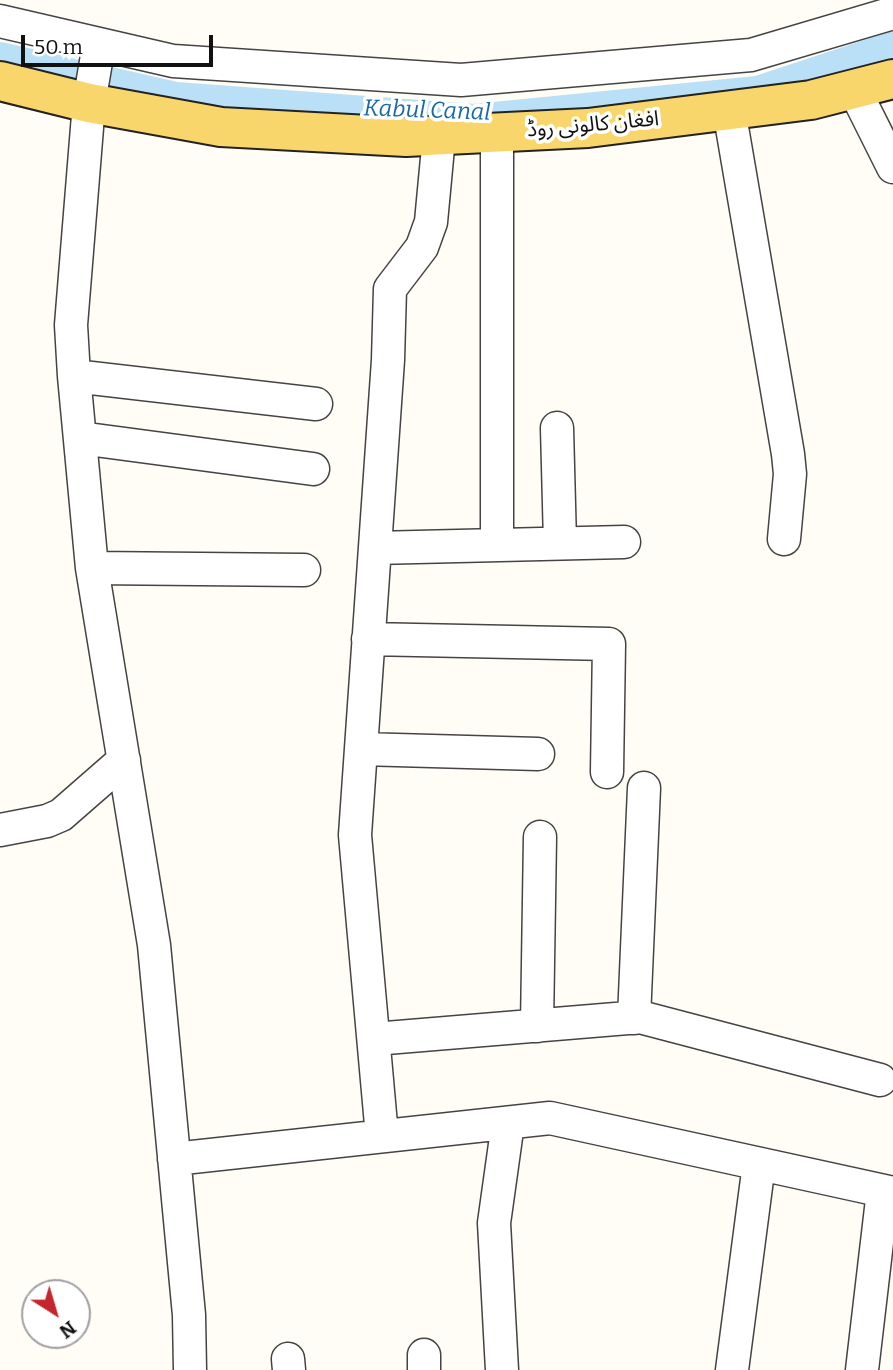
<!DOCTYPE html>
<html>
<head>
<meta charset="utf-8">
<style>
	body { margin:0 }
	#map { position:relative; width:893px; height:1370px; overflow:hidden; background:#fffdf5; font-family:Bitter,serif }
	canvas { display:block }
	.north { position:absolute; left:21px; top:1279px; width:70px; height:70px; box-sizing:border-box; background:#fff; border:2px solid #a0a0a0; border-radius:50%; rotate:143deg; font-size:19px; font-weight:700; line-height:28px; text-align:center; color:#111 }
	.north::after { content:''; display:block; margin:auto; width:24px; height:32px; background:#c4262e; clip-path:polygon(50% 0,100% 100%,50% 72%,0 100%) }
	.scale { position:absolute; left:21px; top:35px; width:192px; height:32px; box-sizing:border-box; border:4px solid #111; border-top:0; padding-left:9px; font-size:21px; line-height:24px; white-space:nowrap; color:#111; -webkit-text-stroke:5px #fff; paint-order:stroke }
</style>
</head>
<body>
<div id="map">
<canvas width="893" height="1370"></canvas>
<div class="north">N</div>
<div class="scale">50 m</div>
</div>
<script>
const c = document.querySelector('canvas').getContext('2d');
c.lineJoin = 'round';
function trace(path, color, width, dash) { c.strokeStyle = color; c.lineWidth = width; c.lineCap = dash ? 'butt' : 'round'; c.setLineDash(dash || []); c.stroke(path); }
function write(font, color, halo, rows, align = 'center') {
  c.font = font + ' Bitter,"Noto Sans Arabic",serif'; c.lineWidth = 7; c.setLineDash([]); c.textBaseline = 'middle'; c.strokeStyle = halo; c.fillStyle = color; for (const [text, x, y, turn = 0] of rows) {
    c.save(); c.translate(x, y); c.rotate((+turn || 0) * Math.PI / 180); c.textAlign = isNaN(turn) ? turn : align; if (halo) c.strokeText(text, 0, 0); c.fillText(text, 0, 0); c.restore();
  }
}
const canal = new Path2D(`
	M0 55 176 95 474 117 757 89 893 44`);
const minor = new Path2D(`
	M0 21 173 61 461 80 751 55 893 13
	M99 44 89 103 71 325 74 376 92 568 154 945 189 1315 190 1370
	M855 91 893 167
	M729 110 788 454 790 474 784 539
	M74 376 316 404
	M557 428 560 543
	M80 438 313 469
	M497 545V133
	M375 548 624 542
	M92 568 304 570
	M368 639 609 644 607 772
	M361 749 538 754
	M0 830 47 821 61 815 124 760
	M634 1018 644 788
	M537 1026 540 837
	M374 1039 640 1017 880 1080
	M382 1136 355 835 388 360 390 289 422 247 431 222 439 137
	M174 1159 550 1118 893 1193
	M288 1359 289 1370
	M424 1370V1355
	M502 1370 494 1223 508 1123
	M732 1370 759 1164
	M862 1370 883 1191`);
const major = new Path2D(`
	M0 81 89 103 221 127 406 137 588 128 811 100 893 79`);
const streetNames = [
	["افغان کالونی روڈ",593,125,-5]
];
const waterNames = [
	["Kabul Canal",427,111,2]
];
trace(canal, '#b9e0f7', 26);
trace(minor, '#444', 35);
trace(major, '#222', 42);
trace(minor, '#fff', 32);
trace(major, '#f9d66b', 38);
write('21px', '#111', '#fff', streetNames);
write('italic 23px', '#1768a6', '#fff', waterNames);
</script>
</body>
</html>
